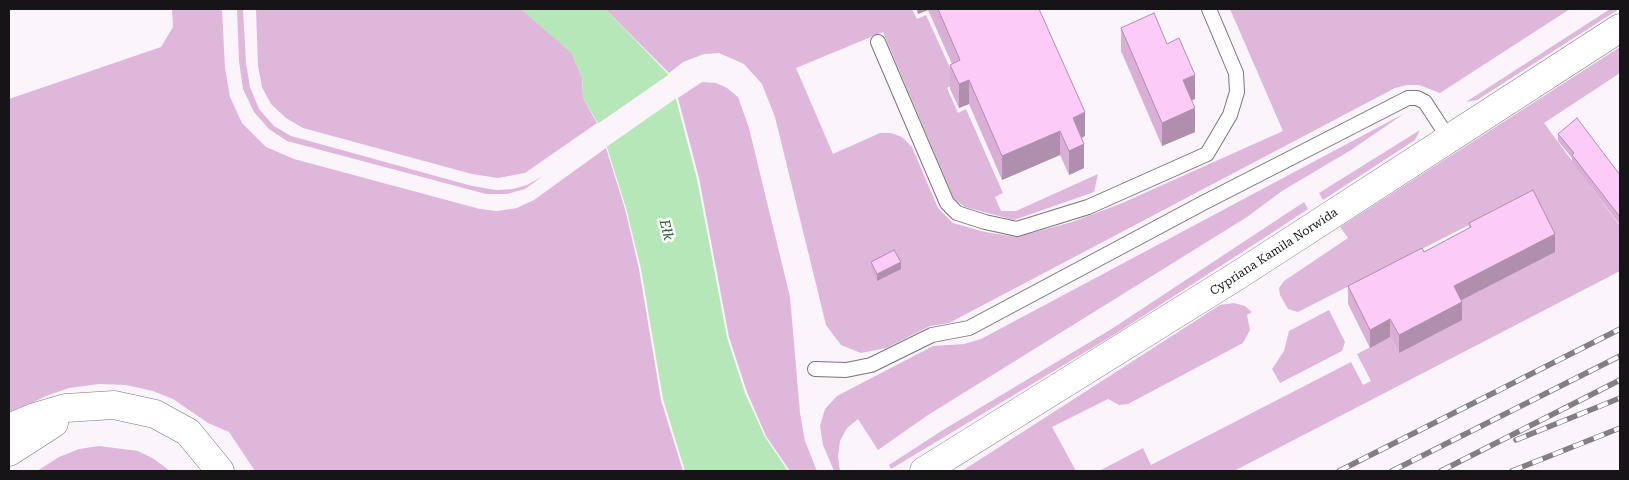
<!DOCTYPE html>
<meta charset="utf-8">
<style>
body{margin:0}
#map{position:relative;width:1629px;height:480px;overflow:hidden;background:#fbf4fb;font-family:"Roboto Serif",serif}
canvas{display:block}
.frame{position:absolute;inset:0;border:10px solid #161416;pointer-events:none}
</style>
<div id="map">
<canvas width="1629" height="480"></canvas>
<div class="frame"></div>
</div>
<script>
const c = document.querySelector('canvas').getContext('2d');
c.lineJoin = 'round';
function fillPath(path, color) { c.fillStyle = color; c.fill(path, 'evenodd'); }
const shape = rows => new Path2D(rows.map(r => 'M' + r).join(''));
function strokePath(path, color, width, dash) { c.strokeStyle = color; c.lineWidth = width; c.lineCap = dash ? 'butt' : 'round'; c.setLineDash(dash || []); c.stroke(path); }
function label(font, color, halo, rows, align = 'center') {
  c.font = font + ' "Roboto Serif",serif'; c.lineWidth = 5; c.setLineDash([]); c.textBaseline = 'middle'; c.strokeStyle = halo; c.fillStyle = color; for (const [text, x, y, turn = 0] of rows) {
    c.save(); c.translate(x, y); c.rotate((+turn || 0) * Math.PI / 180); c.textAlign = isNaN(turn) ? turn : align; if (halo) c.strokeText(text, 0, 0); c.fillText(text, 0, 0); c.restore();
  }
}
fillPath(shape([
 [172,9,222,9,225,68,230,97,242,123,266,147,294,159,480,209,497,211,517,208,534,200,606,148,625,209,639,269,661,400,683,471,255,471,229,432,208,423,173,399,153,391,126,385,99,384,69,388,46,396,9,414,9,99,161,47,173,27],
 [237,9,243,9,246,63,250,87,259,109,274,126,291,136,472,186,496,190,513,189,527,185,543,176,525,189,507,194,486,194,287,141,269,129,254,112,243,89,239,61],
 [256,9,521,9,571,52,582,77,583,98,597,123,525,173,498,178,472,174,303,128,286,118,271,104,262,87,258,66],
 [605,9,912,9,917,19,926,15,957,83,947,88,958,113,966,109,1003,193,995,197,1001,211,1016,211,1098,174,1094,192,1014,220,965,207,954,199,883,32,796,68,833,154,880,133,891,133,902,137,912,147,938,208,953,223,985,232,1017,237,1072,222,1120,204,1283,131,1230,9,1570,9,1440,93,1419,85,1407,85,1395,88,949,323,930,326,886,348,861,353,841,345,826,325,775,117,762,84,744,64,719,53,704,54,683,62,669,73],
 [1610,9,1619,9,1477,100,1466,102],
 [1620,47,1620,73,1544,123,1620,226,1620,271,1234,471,1099,471,1143,448,1151,465,1351,362,1363,385,1371,381,1357,354,1390,337,1399,353,1454,304,1526,196,1298,312,1288,309,1280,295,1279,288,1284,281,1348,238,1340,227],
 [702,82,716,83,727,88,738,97,749,128,790,297,800,413,805,441,817,471,790,471,766,436,747,392,729,337,699,178,678,98],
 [1405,113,1351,150,1282,191,1247,217,928,415,878,450,858,419,847,428,840,441,838,457,840,471,834,471,823,445,820,426,825,409,837,396,933,346,964,344,981,339],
 [1420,130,1415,140,1323,200,1319,193],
 [1304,202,1308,209,1264,238,1112,336,891,469,889,465,943,430,1110,330],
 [1234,303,1245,306,1252,312,1247,315,1250,330,1243,343,1128,404,1119,405,1108,399,1052,427,1076,471,962,471,1220,305],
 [1329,310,1345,342,1342,351,1280,383,1272,369,1284,351,1289,331],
 [99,446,138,451,154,459,170,471,37,471,59,457,79,449]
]), '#deb7db');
fillPath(shape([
 [521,9,605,9,670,76,697,179,727,337,745,393,765,437,788,471,685,471,663,399,641,269,626,208,601,128,583,98,582,77,571,53]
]), '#b5e7b9');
fillPath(shape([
 [671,73,678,97,605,148,596,125]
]), '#fbf4fb');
const lane = shape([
 [878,42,947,203,957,213,985,222,1017,229,1088,207,1207,154,1230,115,1237,92,1236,73,1209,9],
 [815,369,846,370,871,365,932,335,969,328,1203,203,1408,98,1417,98,1425,102,1449,139]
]);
const secondary = shape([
 [9,428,35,417,66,408,114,405,155,414,188,432,220,471],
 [9,452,54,423],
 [924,471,1240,274,1620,28]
]);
strokePath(lane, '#7a7379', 16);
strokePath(secondary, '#7a7379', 29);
strokePath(lane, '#fff', 14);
strokePath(secondary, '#fff', 28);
const rail = shape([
 [1516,440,1620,398],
 [1339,471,1620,329],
 [1392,471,1620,356],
 [1441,471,1620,380],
 [1512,471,1620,428]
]);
strokePath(rail, '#827e82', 5.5);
strokePath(rail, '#fff', 4, [11]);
fillPath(shape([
 [916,9,1039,9,1085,136,1082,138,1084,168,1069,175,1060,155,1002,180,969,104,959,108,950,89,950,65,952,64,928,10,918,14],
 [1121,28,1167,44,1195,99,1191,100,1195,132,1162,146,1121,51],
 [1558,134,1620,175,1620,225,1572,162,1572,158,1558,141],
 [1469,223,1555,252,1461,300,1462,320,1399,353,1390,337,1370,348,1348,304,1348,286,1424,252,1469,228],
 [871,262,901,269,877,281,871,269]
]), '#d9afd5');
fillPath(shape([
 [918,9,928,9,928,10,918,14],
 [1195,75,1195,99,1183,104,1183,80],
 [969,80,969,104,959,108,959,84],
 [1195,108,1195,132,1162,146,1162,123],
 [1085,112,1085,136,1073,141,1073,118],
 [1060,131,1060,155,1002,180,1002,156],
 [1084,144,1084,168,1069,175,1069,151],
 [1555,234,1555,252,1454,304,1454,286],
 [901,262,901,269,877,281,877,274],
 [1462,302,1462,320,1399,353,1399,335],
 [1390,319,1390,337,1370,348,1370,330]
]), '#b08eae');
const building = shape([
 [938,9,1039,9,1085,112,1073,118,1084,144,1069,151,1060,131,1002,156,969,80,959,84,950,65,960,60,938,9],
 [1154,13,1167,44,1179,38,1195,75,1183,80,1195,108,1162,123,1121,28,1154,13],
 [1577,118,1620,175,1620,217,1572,155,1574,153,1558,134,1577,118],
 [1533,190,1555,234,1454,286,1462,302,1399,335,1390,319,1370,330,1348,286,1422,248,1424,252,1471,227,1469,223,1533,190],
 [894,250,901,262,877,274,871,262,894,250]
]);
fillPath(building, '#fccbf8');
strokePath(building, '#b08eae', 1);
label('12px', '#161416', '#fff', [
 ["Cypriana Kamila Norwida",1274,252,-33]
]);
label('italic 14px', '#21662e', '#fff', [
 ["Ełk",666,230,76]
]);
</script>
